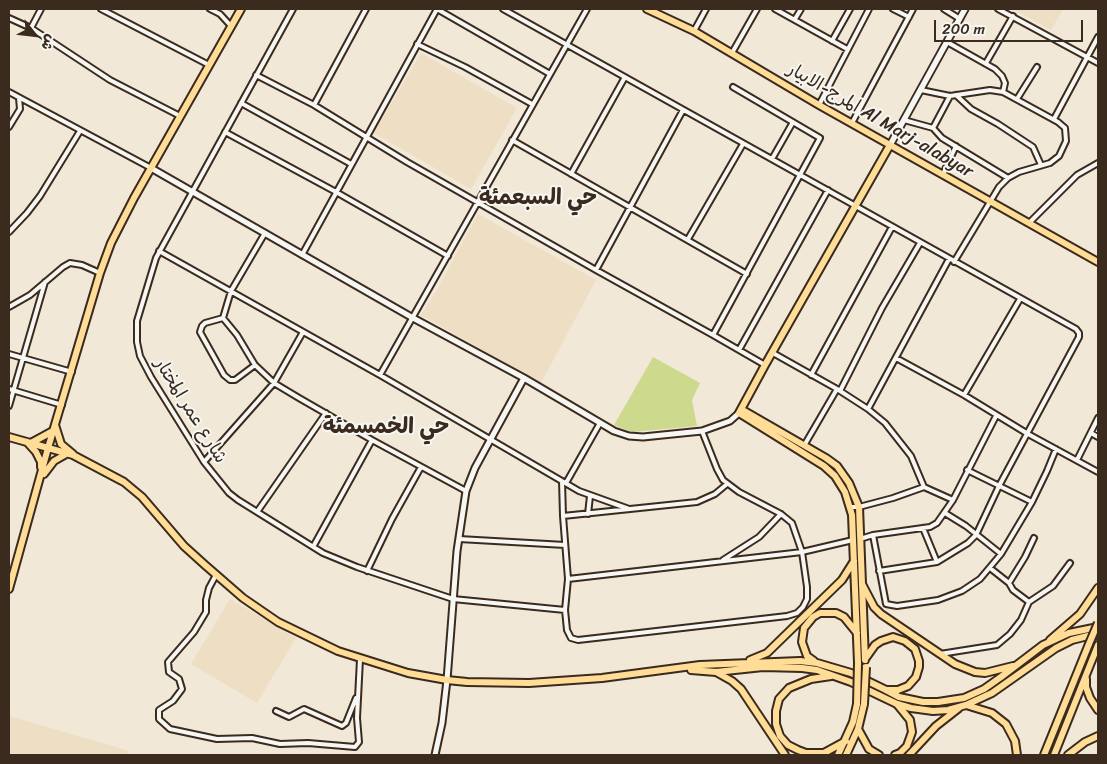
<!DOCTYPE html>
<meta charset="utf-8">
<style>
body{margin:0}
#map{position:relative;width:1107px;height:764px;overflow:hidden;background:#f1e8d7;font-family:Sriracha,"Playpen Sans Arabic",sans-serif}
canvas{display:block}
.frame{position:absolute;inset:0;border:10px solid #3b2a1e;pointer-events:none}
.north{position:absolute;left:10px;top:10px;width:50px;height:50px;-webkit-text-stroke:4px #f6f6f2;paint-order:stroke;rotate:119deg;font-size:14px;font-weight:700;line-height:20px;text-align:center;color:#3b2a1e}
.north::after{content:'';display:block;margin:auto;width:18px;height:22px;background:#3b2a1e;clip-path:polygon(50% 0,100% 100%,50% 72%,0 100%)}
.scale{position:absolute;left:934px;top:20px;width:149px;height:22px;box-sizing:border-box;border:2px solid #3b2a1e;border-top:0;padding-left:6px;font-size:15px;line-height:18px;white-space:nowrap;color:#3b2a1e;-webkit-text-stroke:4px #f6f6f2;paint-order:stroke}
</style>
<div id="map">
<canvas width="1107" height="764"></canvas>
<div class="frame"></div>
<div class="north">ش</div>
<div class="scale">200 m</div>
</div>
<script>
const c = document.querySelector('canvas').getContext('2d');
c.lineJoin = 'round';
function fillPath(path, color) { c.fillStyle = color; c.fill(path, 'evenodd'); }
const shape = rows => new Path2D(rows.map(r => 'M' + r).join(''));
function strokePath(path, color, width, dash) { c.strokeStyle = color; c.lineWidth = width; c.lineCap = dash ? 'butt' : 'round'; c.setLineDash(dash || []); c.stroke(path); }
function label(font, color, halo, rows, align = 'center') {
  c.font = font + ' Sriracha,"Playpen Sans Arabic",sans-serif'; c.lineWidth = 4; c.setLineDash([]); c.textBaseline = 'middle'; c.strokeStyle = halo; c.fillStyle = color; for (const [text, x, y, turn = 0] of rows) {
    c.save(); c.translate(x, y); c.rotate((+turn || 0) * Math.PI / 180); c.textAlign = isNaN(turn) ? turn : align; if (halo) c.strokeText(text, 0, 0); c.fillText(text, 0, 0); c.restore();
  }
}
fillPath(shape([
 [1013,9,1063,9,1051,30],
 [421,53,517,108,471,189,374,133],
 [478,214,596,280,541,383,421,315,434,295],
 [230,599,296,638,257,703,191,664],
 [9,716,23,720,129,751,127,755,9,755]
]), '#eddec4');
fillPath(shape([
 [653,357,700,383,692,400,697,426,632,432,614,425]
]), '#cdd98c');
const minor = shape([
 [101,9,209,65],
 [210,9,220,14,231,26],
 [293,9,156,258,137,321,137,342,140,356,151,377,204,462,229,493,238,500,323,553,357,567,453,599,565,610],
 [437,9,550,74],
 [503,9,1076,329,1079,333,1079,337,999,486,976,535,968,543,937,562,879,571],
 [775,9,847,49],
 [893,9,909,17],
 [944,9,960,19],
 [998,9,1098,63],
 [9,18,31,28,110,80,180,116],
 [795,19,801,9],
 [31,28,41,9],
 [694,31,706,9],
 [832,41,850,9],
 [947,42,995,69,1002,76,1005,83,1003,92],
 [417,44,465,67,532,104],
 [732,53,757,9],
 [986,63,1013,16],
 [256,75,314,105,407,162,596,270,713,335,820,138,733,87],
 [921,90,950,96,990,90,1003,92,1058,122,1065,128,1066,141,1059,156,1050,163,1019,172,1008,178,999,187,954,262],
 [9,92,151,168],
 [956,95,971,109,998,124,1033,147,1041,165],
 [950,96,933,128,942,138,1008,178],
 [1017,99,1037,67],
 [241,103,351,164],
 [314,105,366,9],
 [819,105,869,9],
 [1054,119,1098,37],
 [904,120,933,128],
 [852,123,913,9],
 [9,127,20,109,19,98],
 [225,132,336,192,448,256],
 [512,140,747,274],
 [772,159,793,122],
 [571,174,625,77],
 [943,174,956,146],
 [1030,222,1077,175,1098,163],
 [9,232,27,213,40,196,80,131],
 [265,233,231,291,223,318,237,335,255,365,274,383,299,398,372,440,466,491],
 [688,239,743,144],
 [159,251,380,375,579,491,629,509],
 [302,255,437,9],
 [596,270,683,110],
 [9,307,30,295,63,267,70,263,82,265,100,273],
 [223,318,205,323,202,326,200,332,224,375,230,380,235,380,255,365],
 [713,335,765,365],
 [739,350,828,190],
 [773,353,837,389,868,409,885,423,911,456,924,487],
 [9,354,72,372],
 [896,358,964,395,1028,434,1098,472],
 [380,375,587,9],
 [811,375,892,227],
 [9,389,62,405],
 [840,391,882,308,920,243],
 [964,395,1020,299],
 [9,406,45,282],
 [868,409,949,259],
 [1091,433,1098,437],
 [805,444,837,389],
 [1077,460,1098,418],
 [204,462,274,383,303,332],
 [967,470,1032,502],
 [562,481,563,516,568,579,565,610,567,630,571,638,578,640,787,616,797,613,803,607,807,599,807,587,802,552,792,523,781,514,739,492,723,480,717,469,702,431],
 [566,483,600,423],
 [851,507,859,507,893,498,924,487,953,500],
 [257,512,326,413],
 [945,513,966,526,1001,554],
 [588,514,590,496],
 [563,516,697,502,715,494,727,484],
 [923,528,937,562],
 [873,535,886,604,897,606,938,600,962,591,980,579,1001,554,1032,502,1047,471,1056,449],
 [459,539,565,545],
 [860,539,873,535,930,527,937,523,953,500,996,416],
 [313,547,372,440],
 [723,560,759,537,781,514],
 [990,568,1009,583,1013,590,1029,602],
 [367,571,392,519,421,467],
 [216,575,209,588,206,600,206,612,194,632,168,662,169,672,179,679,182,689,173,701,159,710,159,719,170,729,217,739,252,738,280,744,308,743,355,747,359,742,357,718,360,659],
 [568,579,802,552,853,540],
 [1009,583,1025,557,1034,538],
 [940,654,997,645,1010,634,1021,620,1029,602,1053,586,1070,563],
 [276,711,289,717,304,709,342,726,346,723,356,698]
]);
const tertiary = shape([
 [151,168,413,318,524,378,614,431,629,436,643,437,702,431,730,421,739,413],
 [435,755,442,723,447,680,457,551,466,491,475,468,524,378]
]);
const secondary = shape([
 [890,145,965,9]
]);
const primary = shape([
 [647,9,694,31,819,105,1098,262],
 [741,409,826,458,837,466,849,483,859,507,865,660],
 [55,425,61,444,73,454],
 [9,437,73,455,124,482,142,497,184,546,205,565,243,598,278,622,338,651,408,673,447,680,467,682,529,683,602,678,700,665,800,661,817,663,851,673,886,690,898,690,908,686,916,677,919,667,919,661,915,649,905,641,893,637,881,641,875,645,865,659],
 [27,442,36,452,41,462,41,467],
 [31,443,53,431],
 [44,474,54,461,68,453],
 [9,589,48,448,100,273,111,243,134,198,241,9],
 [750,660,767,653,842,580,854,561],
 [814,661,807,656,802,642,804,628,813,617,820,613,836,613,844,617,857,633],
 [858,663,852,515,845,492,835,476,824,466,739,413,765,365,890,145],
 [691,670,716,672,763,667,802,668,817,670,851,682,897,704,910,720,912,732,907,746,900,753,895,755],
 [716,672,732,681,741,689,785,755],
 [831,676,811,679,789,688,779,699,776,711,776,724,780,736,788,745,798,750,806,753,824,753,846,741],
 [858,729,869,749,879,755],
 [838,755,853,722,857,704],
 [846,755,858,729,864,704]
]);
const trunk = shape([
 [862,584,874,607,881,614,955,664,975,672,985,673,1013,666],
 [1050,640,1080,614,1098,588],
 [1086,679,1086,687,1090,698,1098,710],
 [886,690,899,697,923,702,938,702,964,698,984,689,1001,677,1043,645,1069,633,1098,627],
 [897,704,911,708,933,711,948,710,966,705,992,693,1056,648,1072,640,1088,636,1098,635],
 [966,705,992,713,1006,724,1015,741,1017,755],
 [909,755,936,726,959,708],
 [1044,755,1089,644],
 [1054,755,1098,645],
 [1068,755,1085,742,1098,736]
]);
strokePath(minor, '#3b2a1e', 8);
strokePath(tertiary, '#3b2a1e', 9);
strokePath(secondary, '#3b2a1e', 9);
strokePath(primary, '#3b2a1e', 10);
strokePath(trunk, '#3b2a1e', 10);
strokePath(minor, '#f6f6f2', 4);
strokePath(tertiary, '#f6f6f2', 5);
strokePath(secondary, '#f6f6f2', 5.5);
strokePath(primary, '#ffdd96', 6);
strokePath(trunk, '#ffdd96', 6);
const primaryBridge = shape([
 [857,704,858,663],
 [864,704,866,667]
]);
const trunkBridge = shape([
 [1089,644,1098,623]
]);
strokePath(primaryBridge, '#3b2a1e', 10, []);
strokePath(trunkBridge, '#3b2a1e', 10, []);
strokePath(primaryBridge, '#ffdd96', 6);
strokePath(trunkBridge, '#ffdd96', 6);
label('18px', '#3b2a1e', '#f6f6f2', [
 ["المرج-الابيار Al Marj-alabyar",880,121,30],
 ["شارع عمر المختار",190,411,58]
]);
label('bold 22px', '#3b2a1e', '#f6f6f2', [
 ["حي السبعمئة",538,198],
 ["حي الخمسمئة",386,427]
]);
</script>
